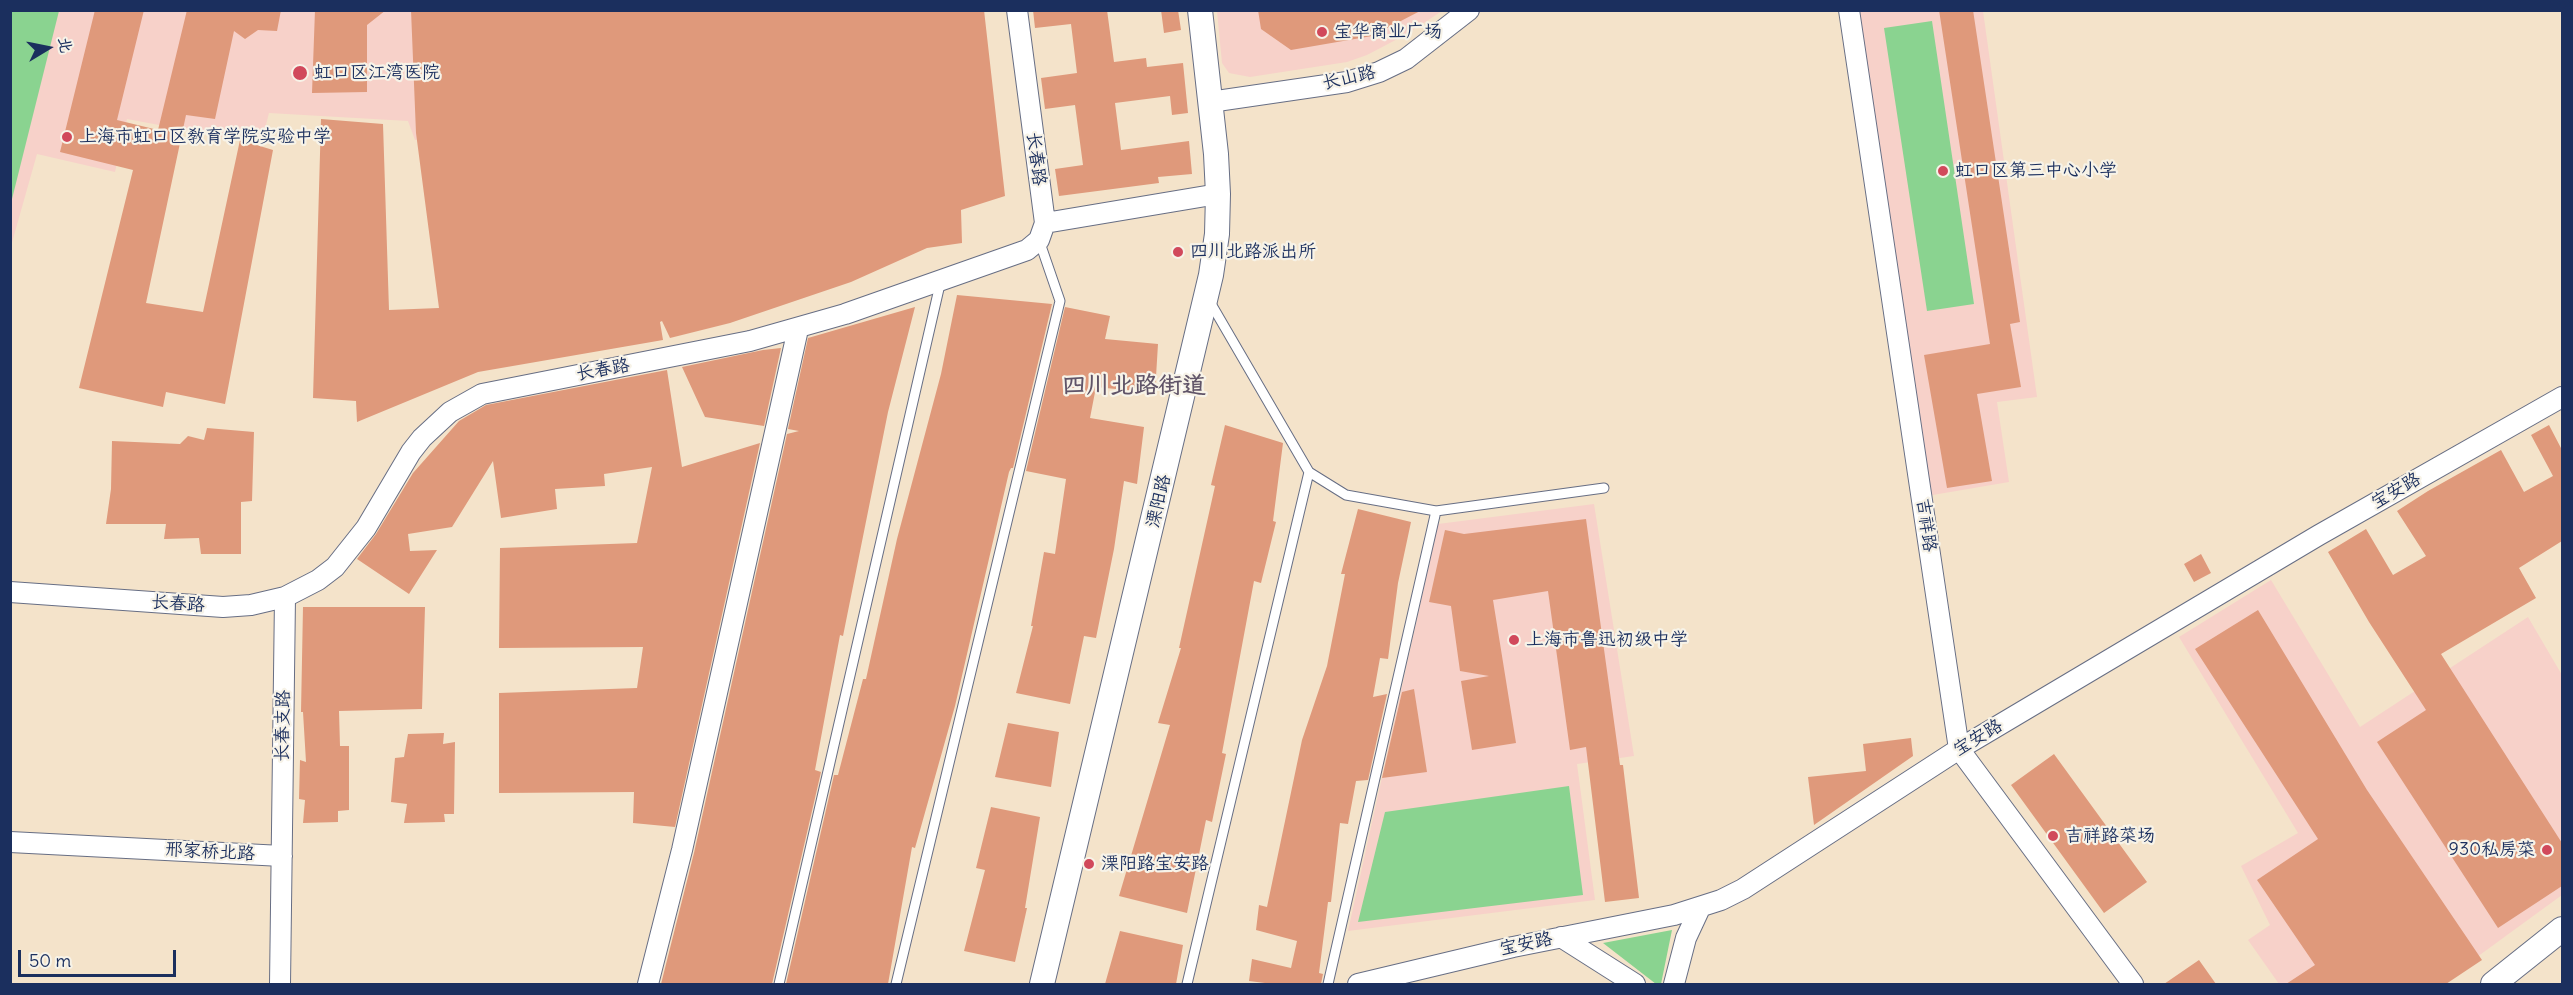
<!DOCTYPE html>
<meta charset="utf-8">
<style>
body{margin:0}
#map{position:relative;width:2573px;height:995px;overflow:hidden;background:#f4e3ca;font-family:Delius,"LXGW WenKai TC",sans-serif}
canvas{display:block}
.frame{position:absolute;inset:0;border:12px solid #1b2f5e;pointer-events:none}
.north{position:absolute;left:18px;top:18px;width:60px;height:60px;-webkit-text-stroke:4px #f7f3e8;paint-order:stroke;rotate:80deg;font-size:16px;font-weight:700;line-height:24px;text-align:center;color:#1b2f5e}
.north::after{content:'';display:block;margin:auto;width:21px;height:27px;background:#1b2f5e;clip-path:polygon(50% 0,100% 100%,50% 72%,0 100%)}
.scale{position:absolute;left:18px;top:950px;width:158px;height:27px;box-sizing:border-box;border:3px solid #1b2f5e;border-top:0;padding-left:8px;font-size:18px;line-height:21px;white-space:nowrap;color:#1b2f5e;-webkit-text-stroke:4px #f7f3e8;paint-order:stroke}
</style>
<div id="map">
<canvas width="2573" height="995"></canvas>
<div class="frame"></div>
<div class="north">北</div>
<div class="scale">50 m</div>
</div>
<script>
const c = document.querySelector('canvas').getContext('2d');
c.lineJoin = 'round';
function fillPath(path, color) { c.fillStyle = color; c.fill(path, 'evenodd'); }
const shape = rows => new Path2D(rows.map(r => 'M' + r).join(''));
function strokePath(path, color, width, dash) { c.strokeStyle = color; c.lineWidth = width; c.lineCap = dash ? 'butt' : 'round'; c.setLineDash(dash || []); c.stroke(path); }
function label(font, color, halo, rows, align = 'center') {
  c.font = font + ' Delius,"LXGW WenKai TC",sans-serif'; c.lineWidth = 4.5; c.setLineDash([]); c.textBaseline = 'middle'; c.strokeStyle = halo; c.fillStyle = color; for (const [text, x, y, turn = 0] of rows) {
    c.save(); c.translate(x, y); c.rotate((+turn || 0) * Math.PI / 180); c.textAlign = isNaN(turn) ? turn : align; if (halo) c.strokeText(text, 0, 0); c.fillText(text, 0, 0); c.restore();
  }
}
fillPath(shape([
 [11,11,464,11,463,133,415,140,408,121,269,113,261,144,127,119,115,172,37,154,11,246],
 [1217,11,1442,11,1407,34,1367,55,1347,62,1250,77,1229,73,1222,63],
 [1859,11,1983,11,2037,397,1997,402,2009,482,1927,496],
 [1594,504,1634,756,1577,764,1595,900,1348,931,1438,524],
 [2271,580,2360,727,2528,617,2562,675,2562,895,2440,984,2279,984,2248,940,2270,925,2241,866,2298,833,2179,637]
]), '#f7d1c9');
fillPath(shape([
 [11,10,59,11,11,203,10,11],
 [1932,21,1974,304,1927,311,1884,28],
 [1569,786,1583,895,1358,922,1385,812],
 [1672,930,1661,984,1656,984,1603,943]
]), '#8ad390');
fillPath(shape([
 [95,10,144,10,117,120,158,130,187,10,281,10,277,31,258,30,245,39,234,31,215,119,186,115,146,303,203,312,240,140,273,150,225,404,166,392,163,407,79,388,133,170,60,152],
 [315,10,386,10,367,25,367,92,312,93],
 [411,10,984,10,1005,196,961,210,962,243,927,248,851,282,730,323,670,338,662,321,660,322,663,340,478,372,357,422,356,401,313,398,321,119,383,124,389,310,439,308,416,133],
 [1033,10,1107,10,1114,62,1146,58,1147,67,1183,63,1188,113,1172,115,1170,96,1115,103,1121,150,1189,141,1192,174,1158,177,1159,183,1059,196,1055,169,1083,165,1075,105,1045,109,1041,78,1077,73,1071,24,1035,28],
 [1161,10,1178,10,1181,30,1164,33],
 [1258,10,1422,10,1372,36,1291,50,1261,29],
 [1939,10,1973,10,2020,322,2010,324,2021,387,1977,394,1992,481,1947,488,1924,355,1990,344],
 [957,295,1052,304,1013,468,1011,468,1009,472,955,706,915,848,912,847,888,984,786,984,834,775,838,775,863,679,866,679,897,539,941,374],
 [915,307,888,412,843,636,840,635,815,770,821,772,772,984,661,984,694,853,787,434,799,431,788,429,808,338],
 [1065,307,1110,316,1105,339,1158,344,1155,393,1096,387,1090,418,1144,427,1137,484,1124,481,1114,549,1096,638,1084,636,1070,704,1016,693,1033,626,1031,626,1044,552,1055,554,1066,479,1026,471],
 [781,348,764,426,705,417,682,367,763,350],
 [667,370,682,467,760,443,675,827,633,823,634,792,499,793,499,693,637,688,643,647,499,648,500,548,637,543,652,467,604,474,605,486,555,489,557,509,501,518,493,461,452,527,408,534,410,551,437,550,409,594,357,559,376,534,413,473,459,421,486,405],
 [1225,425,1283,443,1273,521,1276,522,1261,583,1254,581,1222,753,1226,754,1212,822,1206,820,1187,913,1119,896,1170,725,1158,723,1181,648,1179,648,1215,486,1211,485],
 [2549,425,2562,450,2562,541,2519,568,2536,598,2441,654,2562,843,2562,886,2498,928,2377,742,2426,710,2369,622,2328,552,2366,529,2393,575,2426,556,2397,511,2428,491,2501,450,2524,492,2553,476,2531,435],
 [207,428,254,432,252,501,241,502,241,554,201,554,199,538,164,539,166,524,106,524,111,489,112,441,180,444,188,436,204,440],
 [1358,509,1411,522,1398,583,1388,659,1380,658,1373,697,1387,694,1368,780,1356,781,1348,824,1340,823,1331,902,1328,902,1319,973,1323,974,1321,984,1273,984,1249,981,1252,959,1291,968,1297,941,1256,930,1259,905,1267,907,1302,740,1327,666,1345,574,1341,574],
 [1586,519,1620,765,1623,765,1639,898,1605,902,1586,747,1570,750,1548,591,1493,600,1516,743,1472,750,1461,681,1489,676,1460,671,1451,606,1429,602,1445,530,1464,534],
 [2201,554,2211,573,2194,582,2184,564],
 [303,607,425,607,422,709,339,711,340,746,349,746,349,810,338,811,338,822,303,823,305,800,299,799,300,760,306,762,303,712,301,712],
 [2258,610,2367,790,2482,960,2446,984,2286,984,2315,965,2257,880,2318,839,2195,649],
 [1414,689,1427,772,1382,778,1402,692],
 [1008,723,1059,732,1051,787,995,777],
 [444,733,443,744,455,742,454,814,444,814,445,822,404,823,407,804,391,802,395,758,404,757,408,734],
 [1911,738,1913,756,1814,825,1808,777,1866,771,1863,744],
 [2054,754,2147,882,2104,913,2011,785],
 [991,807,1040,817,1025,908,1027,908,1015,962,964,951,985,870,976,868],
 [1120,931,1183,945,1176,984,1105,984],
 [2199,960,2216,984,2164,984]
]), '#df997b');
const service = shape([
 [1309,472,1346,495,1436,511,1328,984],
 [1436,511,1604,488],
 [779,984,941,280],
 [896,984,1060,301,1039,240],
 [1187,984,1309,472,1210,302]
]);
const minor = shape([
 [1849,10,1959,749,2133,984],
 [1210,102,1347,82,1379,72,1406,59,1469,10],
 [1045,223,1218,194],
 [10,592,223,607,251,605,285,597,318,580,335,567,366,528,411,452,422,438,450,412,482,394,750,341,845,314,1027,250,1039,240,1045,223,1017,10],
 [10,842,282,856],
 [1561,937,1635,984],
 [280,984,285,597],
 [648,984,682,850,798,329],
 [1358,984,1513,947,1674,915,1721,900,1743,889,1959,749,2319,535,2562,397],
 [1674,984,1686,938,1700,908]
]);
const tertiary = shape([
 [1042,984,1211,275,1217,234,1218,194,1216,154,1200,10],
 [2493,984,2562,929]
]);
strokePath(service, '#676e84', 11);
strokePath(minor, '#676e84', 22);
strokePath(tertiary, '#676e84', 26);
strokePath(service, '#fff', 9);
strokePath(minor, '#fff', 20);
strokePath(tertiary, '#fff', 24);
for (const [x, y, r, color] of [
 [1322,32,6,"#d1495b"],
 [300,73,8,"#d1495b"],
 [67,137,6,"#d1495b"],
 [1943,171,6,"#d1495b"],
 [1178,252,6,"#d1495b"],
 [1514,640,6,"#d1495b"],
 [2053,836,6,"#d1495b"],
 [2547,850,6,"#d1495b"],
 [1089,864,6,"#d1495b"]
]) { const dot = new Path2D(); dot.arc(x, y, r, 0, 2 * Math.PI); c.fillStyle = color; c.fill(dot); strokePath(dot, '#f7f3e8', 2); }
label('18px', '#1b2f5e', '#f7f3e8', [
 ["宝华商业广场",1334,32],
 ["虹口区江湾医院",314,73],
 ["上海市虹口区教育学院实验中学",79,137],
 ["虹口区第三中心小学",1955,171],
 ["四川北路派出所",1190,252],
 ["上海市鲁迅初级中学",1526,640],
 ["吉祥路菜场",2065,836],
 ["930私房菜",2535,850,"right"],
 ["溧阳路宝安路",1101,864]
], 'left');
label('18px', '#1b2f5e', '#f7f3e8', [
 ["长山路",1349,78,-13],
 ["长春路",1036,159,83],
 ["长春路",603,370,-10],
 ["宝安路",2396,491,-30],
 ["溧阳路",1159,501,-77],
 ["吉祥路",1926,525,82],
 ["长春路",178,604,4],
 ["长春支路",283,726,-89],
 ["宝安路",1978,738,-31],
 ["邢家桥北路",210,852,3],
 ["宝安路",1526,944,-12]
]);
label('bold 24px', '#605468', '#f7f3e8', [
 ["四川北路街道",1134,386]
]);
</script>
